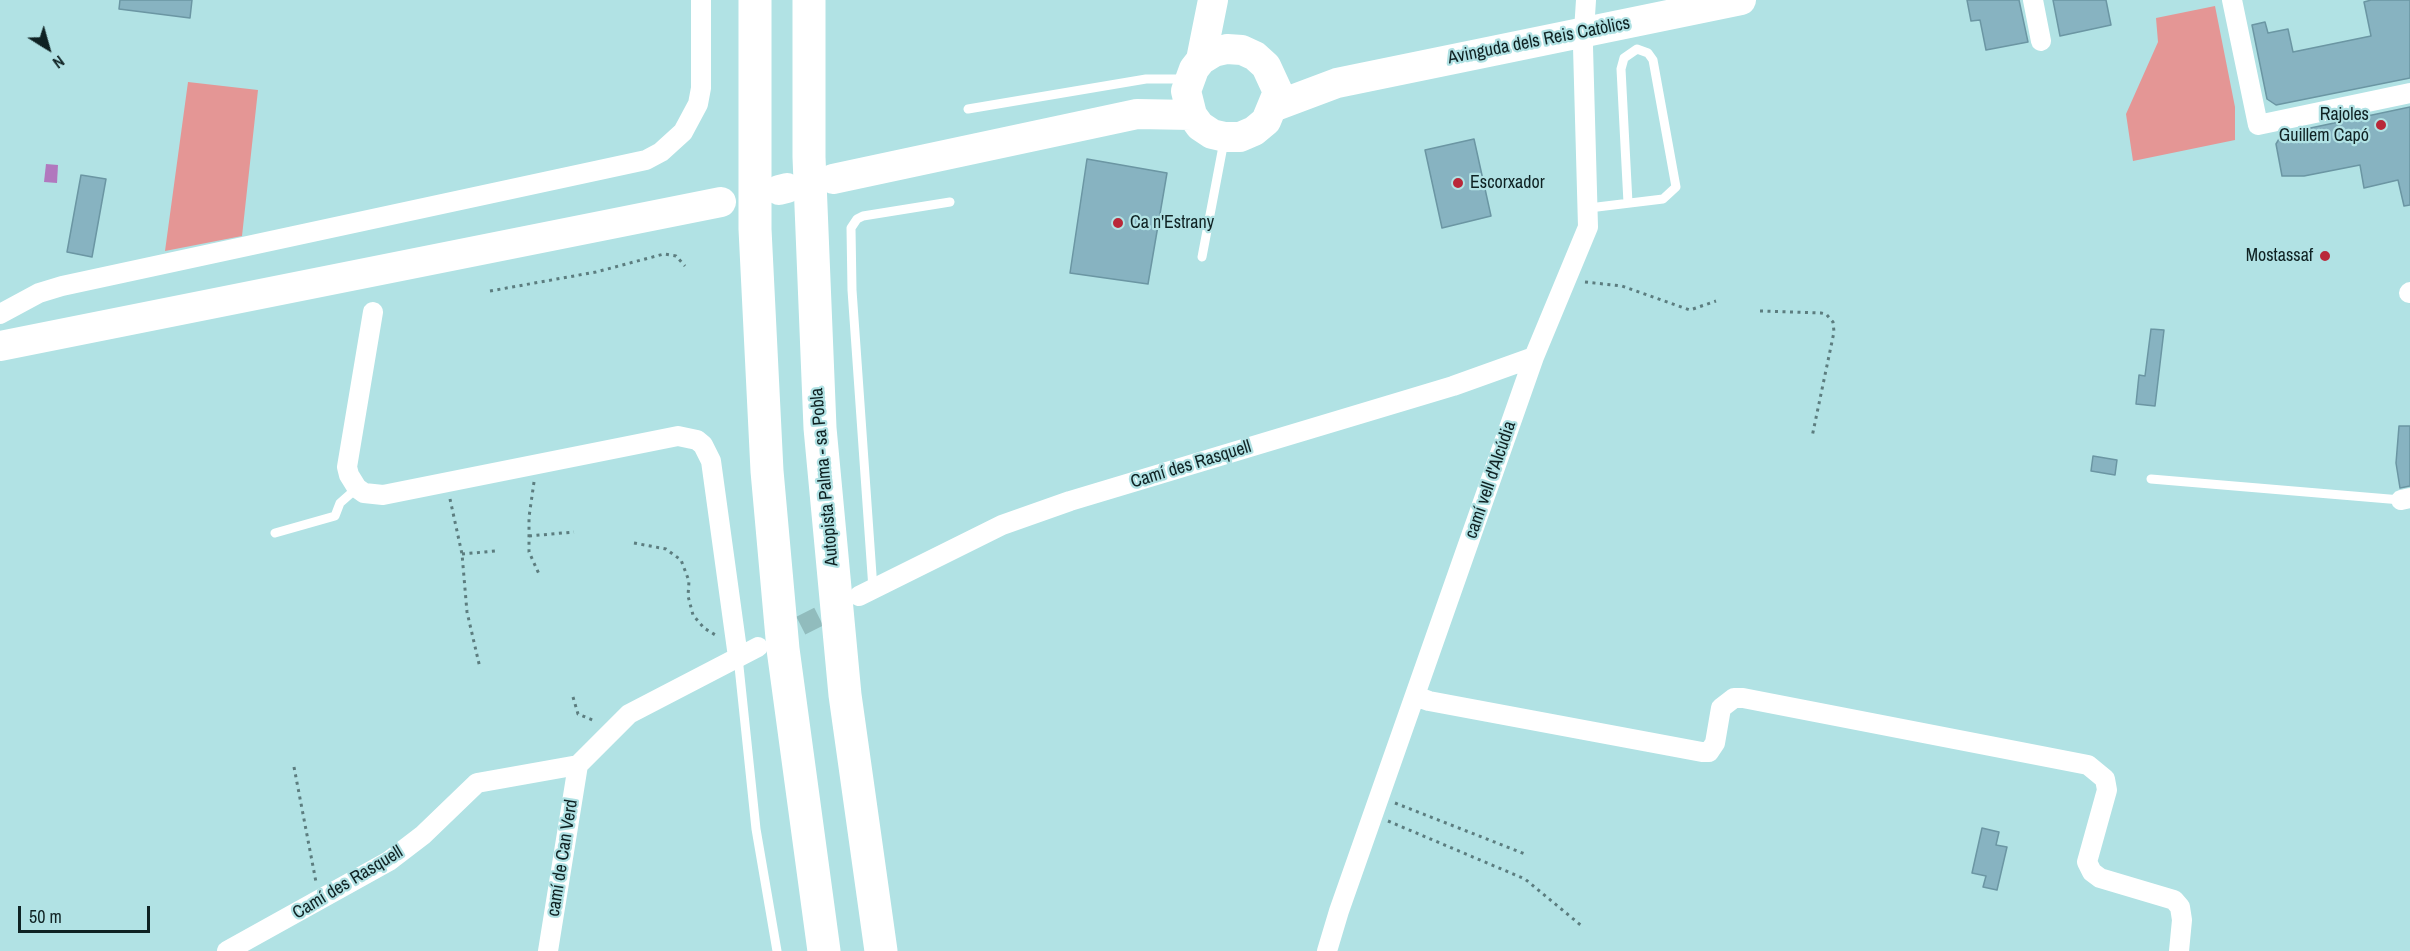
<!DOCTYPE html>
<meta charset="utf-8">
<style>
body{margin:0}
#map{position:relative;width:2410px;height:951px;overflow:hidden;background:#b1e2e4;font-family:"Archivo Narrow",sans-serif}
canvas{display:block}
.north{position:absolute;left:18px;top:18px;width:60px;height:60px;-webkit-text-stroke:4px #b1e2e4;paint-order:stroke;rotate:143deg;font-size:16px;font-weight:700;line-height:24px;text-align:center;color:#0f2223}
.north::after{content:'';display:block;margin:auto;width:21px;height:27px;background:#0f2223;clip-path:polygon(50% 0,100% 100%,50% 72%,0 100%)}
.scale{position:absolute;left:18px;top:906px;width:132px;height:27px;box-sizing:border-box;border:3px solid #0f2223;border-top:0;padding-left:8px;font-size:18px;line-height:21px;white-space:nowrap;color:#0f2223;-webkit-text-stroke:4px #b1e2e4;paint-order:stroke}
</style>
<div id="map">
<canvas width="2410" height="951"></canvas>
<div class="north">N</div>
<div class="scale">50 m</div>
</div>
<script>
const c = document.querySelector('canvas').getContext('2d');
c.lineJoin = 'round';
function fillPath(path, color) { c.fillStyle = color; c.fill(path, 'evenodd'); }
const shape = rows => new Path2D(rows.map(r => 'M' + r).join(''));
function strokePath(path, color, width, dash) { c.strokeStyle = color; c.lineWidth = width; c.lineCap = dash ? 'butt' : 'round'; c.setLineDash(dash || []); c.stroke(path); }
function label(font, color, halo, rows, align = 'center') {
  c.font = font + ' "Archivo Narrow",sans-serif'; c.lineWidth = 4.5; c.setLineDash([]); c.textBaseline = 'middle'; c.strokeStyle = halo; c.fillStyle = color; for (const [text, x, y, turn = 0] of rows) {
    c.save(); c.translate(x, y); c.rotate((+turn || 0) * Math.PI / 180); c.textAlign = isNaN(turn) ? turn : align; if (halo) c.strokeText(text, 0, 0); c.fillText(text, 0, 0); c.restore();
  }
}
fillPath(shape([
 [2215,6,2235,107,2235,140,2133,161,2126,114,2158,42,2156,18],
 [188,82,258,90,242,236,165,251]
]), '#e49695');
fillPath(shape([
 [46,164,58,165,57,183,44,182]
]), '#b178be');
const building = shape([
 [120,0,192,0,190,18,119,9,120,0],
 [1967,0,2019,0,2028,42,1986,50,1980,20,1971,21,1967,0],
 [2053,0,2106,0,2111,25,2060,36,2053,0],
 [2371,0,2410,0,2410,78,2276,105,2267,99,2252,25,2265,22,2268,33,2288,29,2293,52,2371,36,2364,2,2371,0],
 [2410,107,2410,205,2404,206,2398,180,2364,188,2360,165,2304,176,2282,176,2276,144,2282,134,2410,107],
 [1474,139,1491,216,1442,228,1425,150,1474,139],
 [1087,159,1167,173,1148,284,1070,273,1087,159],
 [81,175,106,179,92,257,67,252,81,175],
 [2151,329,2164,330,2155,406,2136,404,2139,375,2145,376,2151,329],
 [2399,426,2410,426,2410,486,2400,488,2396,463,2399,426],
 [2093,456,2117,460,2115,475,2091,471,2093,456],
 [1982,828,1999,832,1996,845,2007,847,1997,890,1983,887,1986,876,1972,873,1982,828]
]);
fillPath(building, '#87b3c1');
strokePath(building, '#6b96a3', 1.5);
strokePath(shape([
 [774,639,844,604]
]), '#91bcbd', 20, [20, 10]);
strokePath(shape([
 [1585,282,1622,286,1690,310,1716,301],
 [490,291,596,272,664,254,676,256,685,266],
 [1760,311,1821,313,1826,314,1833,322,1834,332,1812,437],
 [534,482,529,517,529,552,539,574],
 [450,499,462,554,467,612,480,668],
 [529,536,574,532],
 [634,543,666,549,681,560,689,581,688,596,693,615,704,628,717,636],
 [462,554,495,551],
 [573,697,578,714,595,721],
 [294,767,316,882],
 [1395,803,1525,854],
 [1388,821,1525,879,1583,927]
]), '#5c7d7f', 3, [3, 4.5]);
strokePath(shape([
 [968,109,1146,79,1185,79],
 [1589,208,1663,199,1676,187,1653,60,1648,53,1637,49,1624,58,1621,69,1628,203],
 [1202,257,1224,141],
 [2151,479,2401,500],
 [275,533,335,516,340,503,357,488],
 [873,589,852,290,851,228,857,219,863,216,950,202],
 [738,657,756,829,777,951]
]), '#fff', 9);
strokePath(shape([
 [2033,0,2041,41],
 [2232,0,2258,125,2410,93],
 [2409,293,2410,292],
 [373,312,347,467,349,475,357,488,364,493,383,495,678,436,697,440,703,445,711,461,738,657],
 [0,314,39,293,62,286,646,160,661,152,683,132,698,104,701,88,701,0],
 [2401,500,2410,498],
 [859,596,1002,525,1070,501,1453,386,1534,357],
 [1415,696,1429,701,1702,752,1709,752,1715,743,1721,708,1734,698,1743,698,2088,765,2105,779,2107,790,2087,862,2092,872,2100,878,2174,900,2180,907,2182,920,2179,951],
 [227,951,389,861,423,835,477,783,578,765,629,714,758,647],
 [548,951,578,765],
 [1327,951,1339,911,1534,357,1588,227,1583,47,1586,0]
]), '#fff', 20);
strokePath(shape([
 [1227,49,1242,50,1255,56,1266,66,1278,92,1266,121,1254,131,1240,137,1225,137,1212,134,1200,126,1192,115,1186,91,1194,69,1201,60,1214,52,1227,49],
 [1201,60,1213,0],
 [1273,107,1337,83,1741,0],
 [833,179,1137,114,1192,115],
 [779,190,787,188],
 [0,346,721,202]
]), '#fff', 30);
strokePath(shape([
 [755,0,755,229,767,471,783,649,824,951],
 [809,0,809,157,820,428,845,695,881,951]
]), '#fff', 33);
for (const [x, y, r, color] of [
 [2381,125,6,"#b92839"],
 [1458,183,6,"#b92839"],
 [1118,223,6,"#b92839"],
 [2325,256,6,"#b92839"]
]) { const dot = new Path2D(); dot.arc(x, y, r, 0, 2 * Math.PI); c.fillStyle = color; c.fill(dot); strokePath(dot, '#b1e2e4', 2); }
label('18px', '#0f2223', '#b1e2e4', [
 ["Avinguda dels Reis Catòlics",1539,41,-11],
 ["Camí des Rasquell",1191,465,-17],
 ["Autopista Palma - sa Pobla",825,477,-95],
 ["camí vell d'Alcúdia",1491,480,-71],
 ["camí de Can Verd",563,858,-81],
 ["Camí des Rasquell",348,883,-31]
]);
label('18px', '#0f2223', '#b1e2e4', [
 ["Rajoles",2369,115],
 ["Guillem Capó",2369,136],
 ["Escorxador",1470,183,"left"],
 ["Ca n'Estrany",1130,223,"left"],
 ["Mostassaf",2313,256]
], 'right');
</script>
